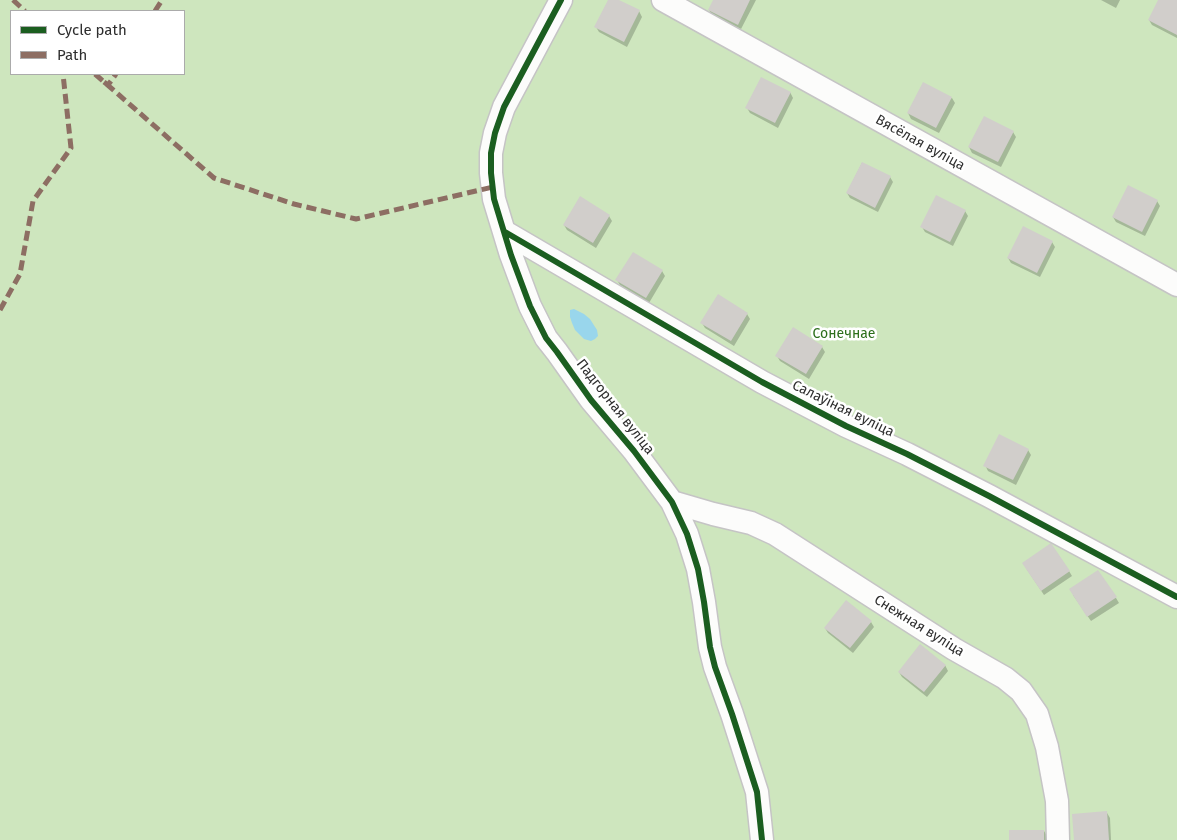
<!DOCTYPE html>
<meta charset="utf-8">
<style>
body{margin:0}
#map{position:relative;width:1177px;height:840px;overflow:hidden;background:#ece8e4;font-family:"Fira Sans",sans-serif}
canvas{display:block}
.legend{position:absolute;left:10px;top:10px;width:175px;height:65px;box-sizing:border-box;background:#fff;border:1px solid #ababab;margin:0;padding:6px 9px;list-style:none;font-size:15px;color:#2e2e2e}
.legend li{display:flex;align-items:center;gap:10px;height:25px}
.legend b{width:25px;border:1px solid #ababab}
</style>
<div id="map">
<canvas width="1177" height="840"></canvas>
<ul class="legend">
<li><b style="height:6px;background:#1b5e20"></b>Cycle path</li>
<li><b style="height:6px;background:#8d6e63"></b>Path</li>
</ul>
</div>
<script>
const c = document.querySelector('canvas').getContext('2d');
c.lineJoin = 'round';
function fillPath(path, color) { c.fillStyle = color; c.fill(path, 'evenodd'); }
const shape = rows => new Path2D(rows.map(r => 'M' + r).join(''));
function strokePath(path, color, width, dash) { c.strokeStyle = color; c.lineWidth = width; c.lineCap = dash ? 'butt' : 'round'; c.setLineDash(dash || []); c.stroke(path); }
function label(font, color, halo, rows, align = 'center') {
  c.font = font + ' "Fira Sans",sans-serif'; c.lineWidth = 5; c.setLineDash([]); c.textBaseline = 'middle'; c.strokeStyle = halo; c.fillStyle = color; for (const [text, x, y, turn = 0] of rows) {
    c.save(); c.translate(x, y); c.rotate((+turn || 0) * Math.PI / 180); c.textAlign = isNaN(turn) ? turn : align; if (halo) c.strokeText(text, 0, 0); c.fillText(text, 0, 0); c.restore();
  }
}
fillPath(shape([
 [0,0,1177,0,1177,840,0,840],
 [11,11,184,11,184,74,11,74]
]), '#cee6be');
fillPath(shape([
 [574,309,584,314,590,319,597,330,598,336,595,339,591,341,584,339,575,330,572,323,570,317,570,310]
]), '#99d6ec');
fillPath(shape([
 [609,0,616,0,639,11,642,17,627,47,599,32,596,27],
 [714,0,756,0,741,29,712,15,709,10],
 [1101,0,1120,0,1116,8],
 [1160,0,1177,0,1177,38,1152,25,1149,20],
 [790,92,793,98,778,128,750,113,747,108],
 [952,98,955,103,939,133,911,119,908,113],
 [1013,132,1016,137,1001,167,972,153,969,147],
 [862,163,890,177,893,182,878,212,850,198,847,193],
 [580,198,609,216,612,221,596,248,567,230,564,225],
 [1157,201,1160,206,1145,236,1116,222,1113,217],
 [965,211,968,216,953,246,925,232,922,227],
 [1052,242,1055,247,1040,277,1011,263,1008,258],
 [662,271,665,276,649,303,620,285,617,280],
 [747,314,750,319,734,346,705,328,702,323],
 [822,347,825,352,809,379,780,361,777,356],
 [1028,450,1031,455,1016,485,988,471,985,465],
 [1026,568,1069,571,1072,576,1044,595],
 [1073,595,1116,598,1119,603,1091,621],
 [871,622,874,627,853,653,828,633,825,628],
 [945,665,948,671,927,697,902,677,899,672],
 [1107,813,1110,818,1111,840,1075,840],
 [1044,831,1047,836,1047,840,1010,840]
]), '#0003');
fillPath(shape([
 [608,0,619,0,640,10,624,42,594,27],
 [713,0,750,0,738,25,708,10],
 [1158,0,1177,0,1177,35,1148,20],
 [761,77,791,92,775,123,745,108],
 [923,82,952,97,936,128,907,113],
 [984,116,1014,131,998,162,968,147],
 [862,162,891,176,875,208,846,193],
 [1128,185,1158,200,1142,232,1112,217],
 [936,195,966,210,950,242,920,227],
 [580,196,610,215,593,243,563,225],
 [1023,226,1053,241,1037,273,1007,258],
 [633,252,663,270,646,298,615,280],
 [718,294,748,313,731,341,700,323],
 [793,327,823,346,806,374,775,356],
 [999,434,1029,449,1013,480,983,466],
 [1051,543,1070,571,1041,591,1022,563],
 [1098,570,1117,597,1087,617,1069,589],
 [846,600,872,621,850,648,824,628],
 [920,644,946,665,924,692,898,672],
 [1107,811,1109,840,1074,840,1072,814],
 [1009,830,1044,830,1044,840,1009,840]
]), '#d1cecb');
const minor = shape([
 [561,0,504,107,495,133,491,153,491,173,494,199,511,255,530,306,546,338,557,352,591,400,634,451,672,502,687,534,698,569,704,602,710,647,715,667,732,714,757,792,762,840],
 [663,0,1177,285],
 [505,232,762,382,846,426,907,454,989,496,1177,597],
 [672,502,713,514,751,523,775,534,954,649,1005,678,1021,691,1037,714,1047,747,1057,801,1058,840]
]);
strokePath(minor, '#c5c4c5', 25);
strokePath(minor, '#fcfcfb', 22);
strokePath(shape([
 [13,0,25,11],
 [155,11,162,0],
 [95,74,214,178,294,204,356,219,493,187],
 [104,82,108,85,116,74],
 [0,310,20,274,33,201,71,148,63,74]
]), '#8d6e63', 5, [10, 5]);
strokePath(shape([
 [561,0,504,107,495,133,491,153,491,173,494,199,511,255,530,306,546,338,557,352,591,400,634,451,672,502,687,534,698,569,704,602,710,647,715,667,732,714,757,792,762,840],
 [505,232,762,382,846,426,907,454,989,496,1177,597]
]), '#1b5e20', 6);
label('14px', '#2e2e2e', '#fff', [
 ["Вясёлая вуліца",920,143,29],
 ["Падгорная вуліца",615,407,52],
 ["Салаўіная вуліца",843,409,26],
 ["Снежная вуліца",919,626,32]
]);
label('14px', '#2c6e1b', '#fff', [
 ["Сонечнае",844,334]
]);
</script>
